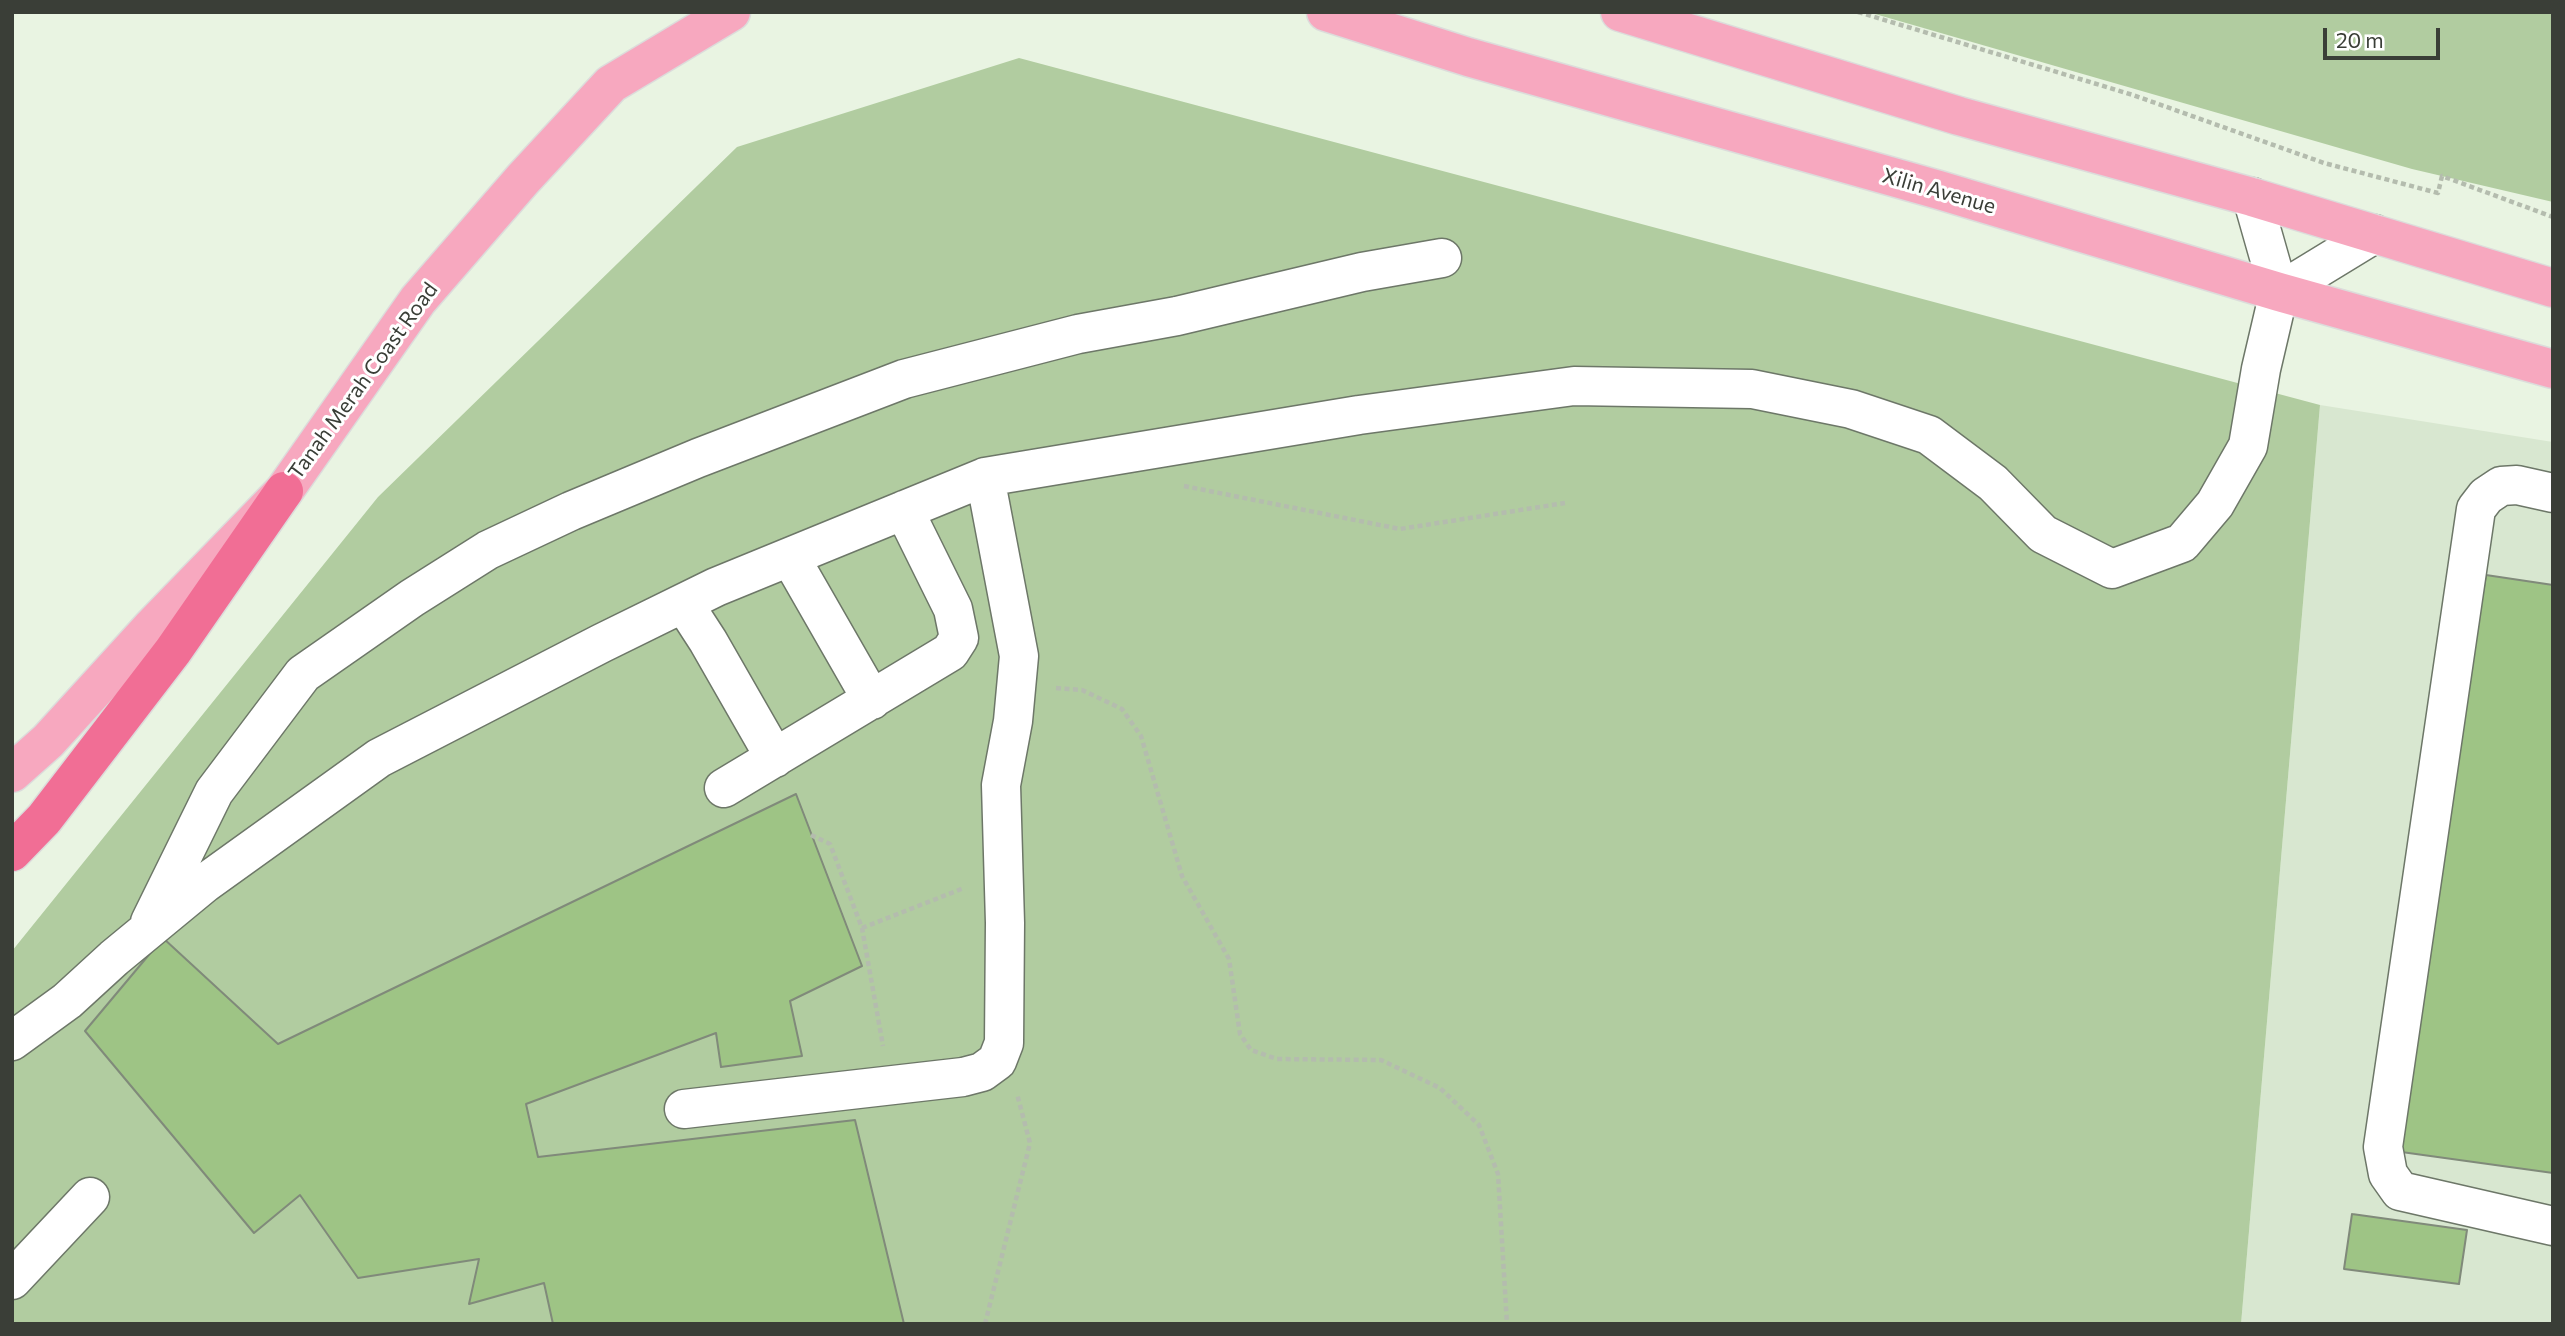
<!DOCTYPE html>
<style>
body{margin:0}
#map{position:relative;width:2565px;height:1336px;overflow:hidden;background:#e9f4e2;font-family:Commissioner,sans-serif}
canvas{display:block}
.frame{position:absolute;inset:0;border:14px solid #3a3e37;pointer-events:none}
.scale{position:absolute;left:2323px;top:28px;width:117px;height:32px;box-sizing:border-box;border:4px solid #3a3e37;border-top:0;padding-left:9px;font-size:21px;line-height:24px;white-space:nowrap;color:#3a3e37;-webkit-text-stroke:5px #fff;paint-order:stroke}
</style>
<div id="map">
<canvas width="2565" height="1336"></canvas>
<div class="frame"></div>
<div class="scale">20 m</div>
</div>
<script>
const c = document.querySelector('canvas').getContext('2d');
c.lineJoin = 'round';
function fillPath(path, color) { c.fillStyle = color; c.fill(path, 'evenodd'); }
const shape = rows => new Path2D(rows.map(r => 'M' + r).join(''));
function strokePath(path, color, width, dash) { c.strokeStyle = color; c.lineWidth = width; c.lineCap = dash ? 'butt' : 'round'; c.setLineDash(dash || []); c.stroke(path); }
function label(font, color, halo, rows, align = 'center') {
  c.font = font + ' Commissioner,sans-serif'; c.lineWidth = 6; c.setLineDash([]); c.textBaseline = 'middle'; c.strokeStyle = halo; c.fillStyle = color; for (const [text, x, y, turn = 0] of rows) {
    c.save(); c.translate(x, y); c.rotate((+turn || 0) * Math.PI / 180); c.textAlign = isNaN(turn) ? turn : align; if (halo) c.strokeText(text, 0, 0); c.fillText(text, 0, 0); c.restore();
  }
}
fillPath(shape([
 [2320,405,2553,442,2553,1324,2241,1324]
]), '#d8e7d0');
fillPath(shape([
 [1868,12,2553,12,2553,202,2412,169],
 [1019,58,2320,405,2241,1324,12,1324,12,951,378,497,737,147]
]), '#b1cca0');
const building = shape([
 [2486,575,2553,585,2553,1173,2387,1150,2486,575],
 [796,794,862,966,790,1001,802,1056,721,1067,716,1033,526,1104,538,1157,855,1120,904,1324,553,1324,544,1283,469,1304,479,1259,358,1278,300,1195,254,1233,85,1031,163,938,278,1044,796,794],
 [2352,1214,2467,1230,2459,1284,2344,1269,2352,1214]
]);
fillPath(building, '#9ec485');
strokePath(building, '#808a7a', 2);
const minor = shape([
 [2279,292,2374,234],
 [2553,493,2517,485,2501,486,2486,496,2476,509,2383,1147,2388,1174,2400,1191,2553,1226],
 [790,557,872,700],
 [684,604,708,641,775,758],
 [724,788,950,652,959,638,953,609,904,510],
 [150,922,214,792,303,674,412,598,488,550,571,511,698,458,904,379,1078,334,1177,316,1362,272,1442,258],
 [12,1041,67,1001,114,958,205,883,379,758,602,643,716,587,985,477,1359,415,1574,386,1752,389,1851,409,1929,435,1993,483,2043,534,2112,569,2182,543,2215,504,2248,446,2261,369,2279,292,2252,197],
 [684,1109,963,1077,982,1072,997,1061,1004,1043,1005,923,1001,785,1013,721,1019,656,985,477],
 [12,1280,90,1197]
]);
const major = shape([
 [1326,12,1468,57,1939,190,2279,292,2553,369],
 [1620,12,1959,116,2252,197,2553,288],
 [12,773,48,741,151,628,284,491,418,300,523,179,611,84,731,12]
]);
const highway = shape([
 [12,852,44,819,173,651,284,491]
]);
strokePath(minor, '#6d7768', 41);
strokePath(major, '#dcdcdb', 41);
strokePath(highway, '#dcdcdb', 41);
strokePath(shape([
 [1858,12,2133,95,2324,163,2438,193,2442,176,2553,217],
 [1184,486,1400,529,1565,503],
 [1056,688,1082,690,1122,709,1141,736,1182,876,1229,959,1240,1034,1251,1050,1277,1059,1381,1060,1440,1088,1479,1125,1498,1174,1507,1324],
 [811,835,830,844,862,928,883,1046],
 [862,928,964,888],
 [985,1324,1030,1143,1017,1094]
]), '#b4bcae', 4.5, [5, 3.5]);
strokePath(minor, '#fff', 38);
strokePath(major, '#f7a8bf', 38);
strokePath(highway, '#f16e95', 38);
label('21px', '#3a3e37', '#fff', [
 ["Xilin Avenue",1939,191,16],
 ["Tanah Merah Coast Road",363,381,-54]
]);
</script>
